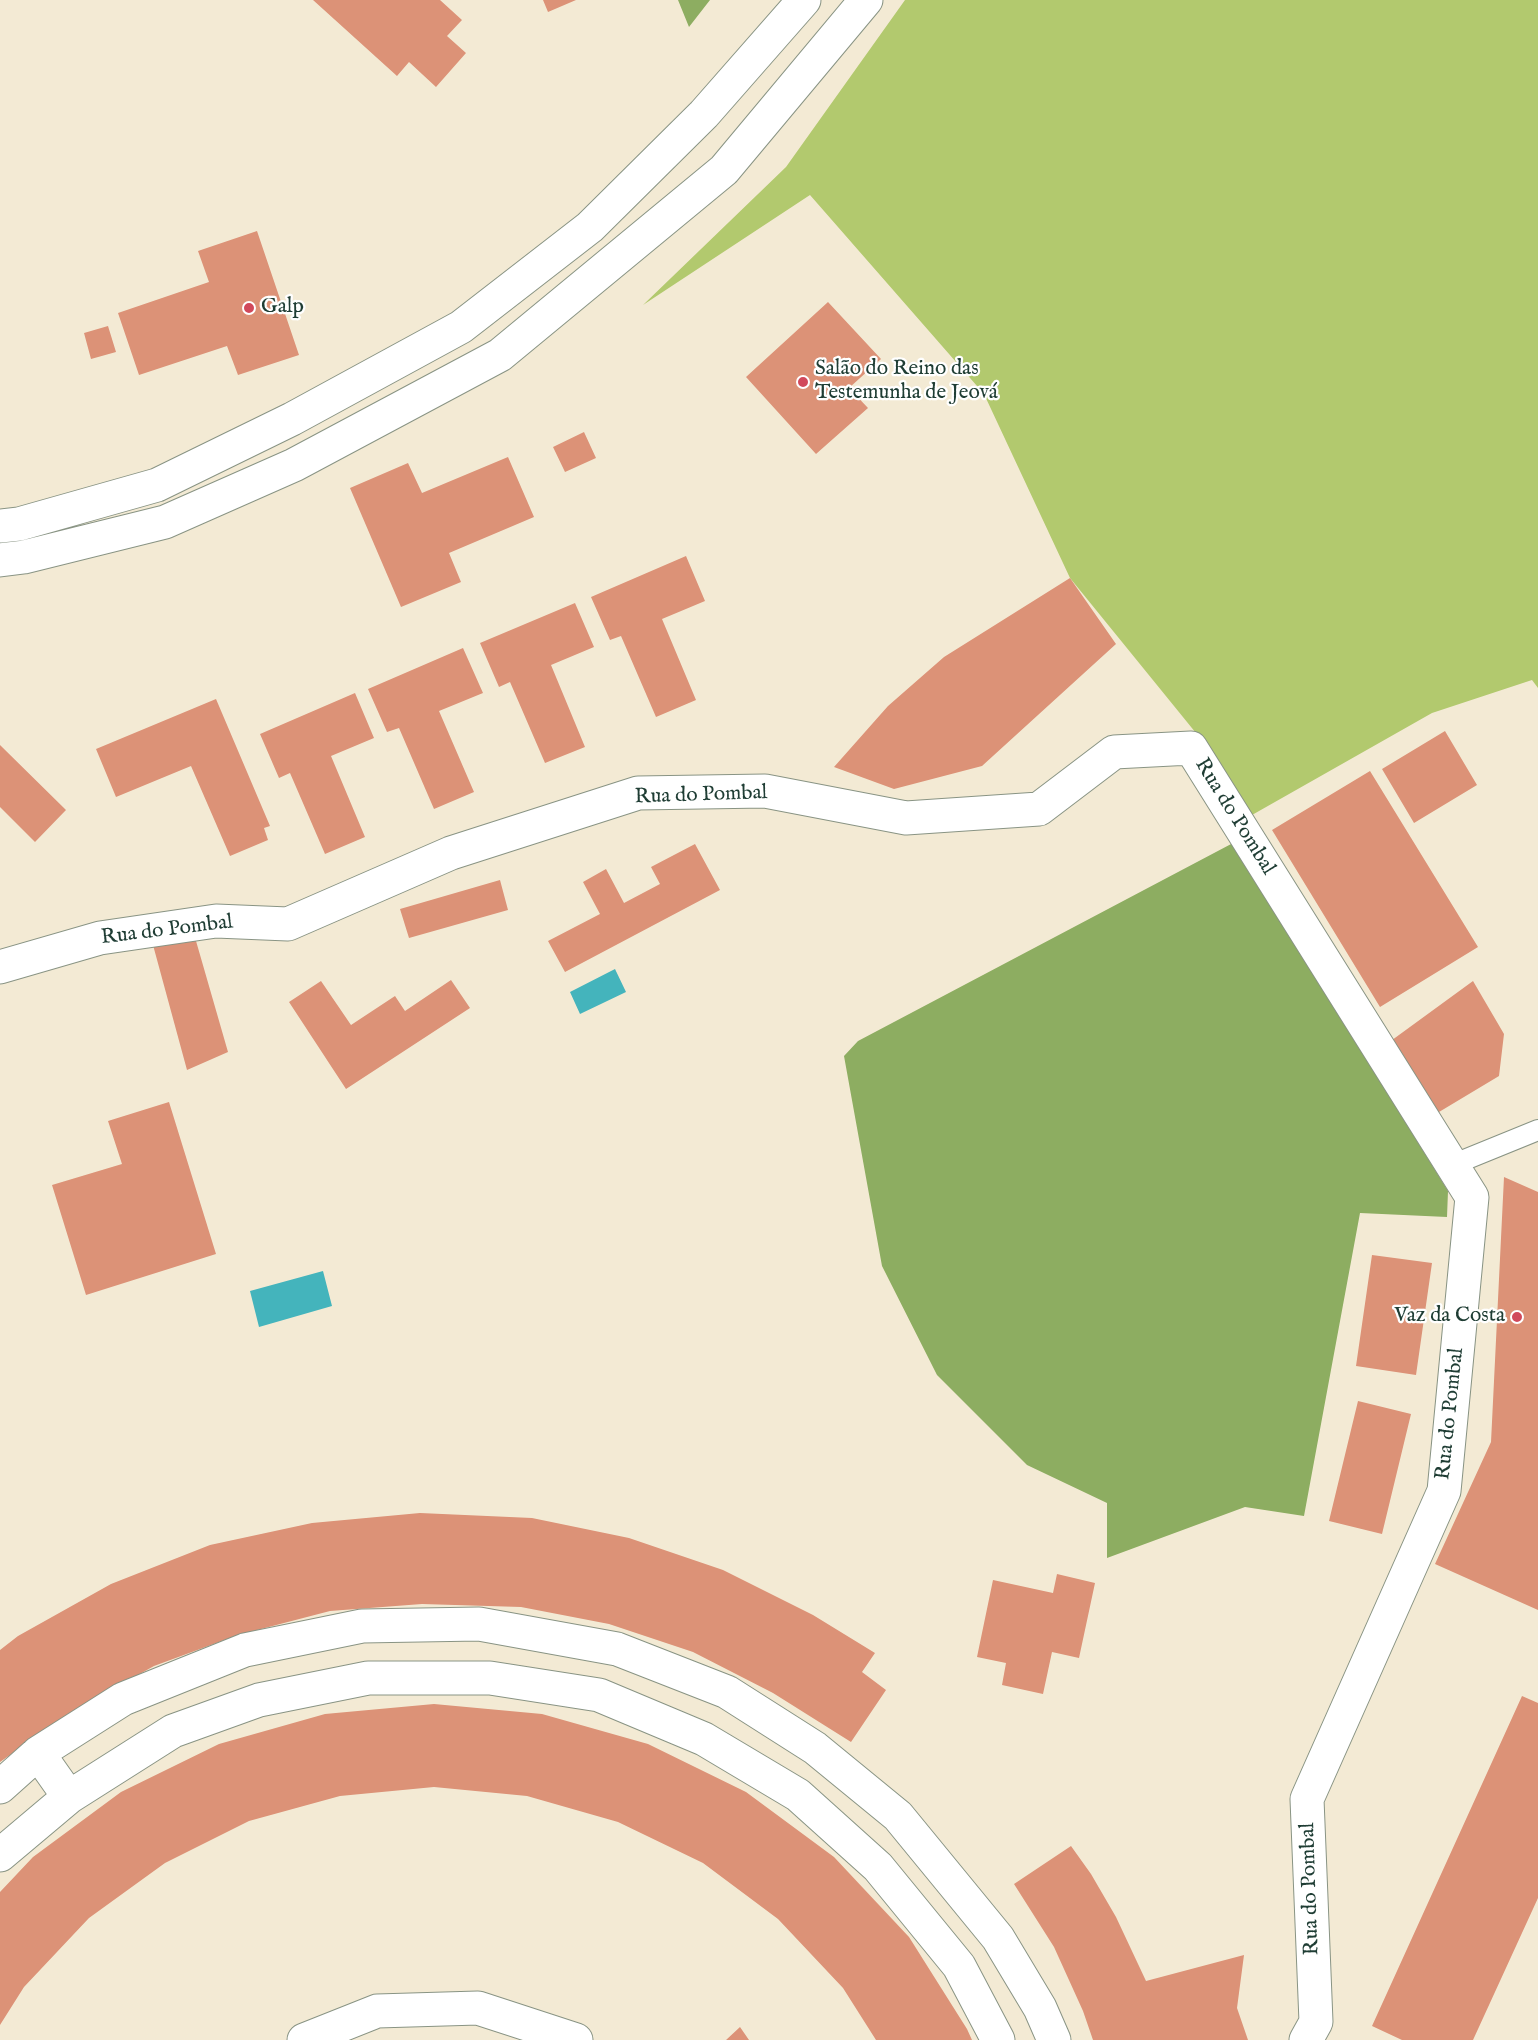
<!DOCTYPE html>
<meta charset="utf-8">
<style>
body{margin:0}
canvas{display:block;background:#f3ead4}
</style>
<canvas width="1538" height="2040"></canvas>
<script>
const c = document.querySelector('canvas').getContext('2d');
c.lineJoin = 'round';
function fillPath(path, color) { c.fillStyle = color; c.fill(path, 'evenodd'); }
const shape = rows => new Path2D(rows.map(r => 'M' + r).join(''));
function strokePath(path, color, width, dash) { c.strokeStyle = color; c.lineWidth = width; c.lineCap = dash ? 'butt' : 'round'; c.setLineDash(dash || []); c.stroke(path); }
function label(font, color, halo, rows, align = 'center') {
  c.font = font + ' "IM FELL English",serif'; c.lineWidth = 4.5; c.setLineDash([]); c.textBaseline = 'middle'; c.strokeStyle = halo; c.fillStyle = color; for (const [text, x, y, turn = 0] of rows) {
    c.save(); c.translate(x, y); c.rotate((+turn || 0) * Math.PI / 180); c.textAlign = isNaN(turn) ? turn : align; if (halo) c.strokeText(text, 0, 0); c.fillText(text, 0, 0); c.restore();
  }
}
fillPath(shape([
 [905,0,1538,0,1538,688,1532,680,1432,713,1252,815,1213,754,1070,578,984,394,810,195,643,305,786,167]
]), '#b2c96e');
fillPath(shape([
 [678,0,710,0,689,27],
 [1233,843,1448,1191,1447,1217,1360,1213,1304,1516,1245,1507,1107,1558,1107,1503,1027,1465,937,1375,882,1266,844,1056,858,1041]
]), '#8dad61');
fillPath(shape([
 [615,969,626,992,580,1014,570,992],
 [323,1271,332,1306,259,1327,250,1291]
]), '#44b4bc');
fillPath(shape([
 [313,0,440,0,462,20,447,36,466,53,436,87,409,62,397,76],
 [543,0,576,0,548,12],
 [257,231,299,355,238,375,227,346,139,375,118,313,209,282,198,251],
 [828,302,881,359,849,388,868,408,816,454,746,377],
 [108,326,116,352,91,359,84,333],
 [584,432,596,458,565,472,553,447],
 [508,457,534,517,449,553,461,582,401,607,350,488,408,463,422,493],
 [686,556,705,601,662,619,696,700,656,717,621,636,610,640,591,597],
 [1070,578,1116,644,982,766,894,789,834,767,888,706,944,657],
 [575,603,594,647,551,665,585,747,545,763,510,682,499,687,480,643],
 [463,648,483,693,439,711,474,792,434,809,399,728,387,732,368,689],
 [355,693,374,738,331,756,365,837,325,854,290,773,279,778,260,734],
 [216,699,270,826,264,828,268,840,230,856,191,766,116,797,96,749],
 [1445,731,1477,785,1414,823,1382,769],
 [0,745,66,810,35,842,0,807],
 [1370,771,1478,947,1380,1007,1272,830],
 [695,844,720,890,565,972,548,941,600,914,583,882,606,869,624,903,660,884,651,867],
 [500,880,508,910,409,938,400,909],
 [194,934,228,1052,187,1070,153,945],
 [451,980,470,1008,346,1089,289,1002,321,981,351,1025,395,996,405,1011],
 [1473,981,1504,1034,1499,1076,1429,1118,1388,1043],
 [169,1102,216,1254,86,1295,52,1185,122,1164,108,1121],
 [1504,1177,1538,1192,1538,1610,1435,1564,1491,1442],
 [1372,1255,1432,1263,1416,1375,1356,1366],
 [1358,1401,1411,1414,1382,1534,1329,1521],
 [420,1513,532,1518,629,1538,723,1570,813,1615,875,1653,862,1672,886,1690,851,1742,773,1693,693,1652,609,1624,521,1607,422,1604,330,1611,238,1635,154,1666,68,1714,0,1762,0,1650,18,1636,111,1584,210,1545,312,1523],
 [1057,1574,1095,1583,1079,1658,1052,1652,1043,1694,1002,1685,1006,1663,977,1657,993,1580,1053,1593],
 [1522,1696,1538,1703,1538,1898,1473,2040,1402,2040,1372,2026],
 [434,1704,542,1714,648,1744,746,1792,834,1857,909,1937,967,2029,972,2040,876,2040,843,1988,778,1919,703,1863,618,1822,527,1796,434,1787,340,1796,249,1821,165,1863,89,1918,24,1987,0,2025,0,1892,33,1857,121,1792,219,1744,325,1714],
 [1071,1846,1091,1874,1116,1917,1146,1981,1244,1955,1237,2008,1248,2040,1093,2040,1083,2011,1054,1947,1014,1884],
 [740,2027,749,2040,726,2040]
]), '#dc9277');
const service = shape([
 [1452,1165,1538,1130]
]);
const minor = shape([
 [0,967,100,938,216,921,288,924,451,853,638,793,765,791,906,818,1039,809,1114,752,1191,748,1472,1197,1444,1491,1307,1799,1316,2022,1306,2040],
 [38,1753,69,1797],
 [0,1787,38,1753,123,1699,245,1650,362,1626,479,1624,617,1649,727,1692,815,1748,898,1816,998,1938,1040,2008,1054,2040],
 [0,1855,69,1797,173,1731,259,1700,368,1678,490,1678,599,1695,704,1739,798,1795,878,1867,959,1966,998,2040],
 [304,2040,377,2011,478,2008,576,2040]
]);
const trunk = shape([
 [0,526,19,524,157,485,292,419,461,327,590,227,704,114,804,0],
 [0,560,24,557,165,522,294,465,500,355,724,170,866,0]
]);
strokePath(service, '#899484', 22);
strokePath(minor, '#899484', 35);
strokePath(trunk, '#899484', 35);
strokePath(service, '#fff', 20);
strokePath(minor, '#fff', 33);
strokePath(trunk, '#fff', 33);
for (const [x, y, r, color] of [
 [249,308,6,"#d1495b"],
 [803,382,6,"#d1495b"],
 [1517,1317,6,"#d1495b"]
]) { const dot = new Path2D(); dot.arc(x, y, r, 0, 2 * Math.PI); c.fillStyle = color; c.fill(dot); strokePath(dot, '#fff', 2); }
label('21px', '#1f3d34', '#fff', [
 ["Galp",261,308],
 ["Salão do Reino das",815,370],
 ["Testemunha de Jeová",815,394],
 ["Vaz da Costa",1505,1317,"right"]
], 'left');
label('21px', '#1f3d34', '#fff', [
 ["Rua do Pombal",701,796,-2],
 ["Rua do Pombal",1234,817,58],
 ["Rua do Pombal",167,931,-7],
 ["Rua do Pombal",1451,1414,-84],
 ["Rua do Pombal",1311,1889,-92]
]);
</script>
